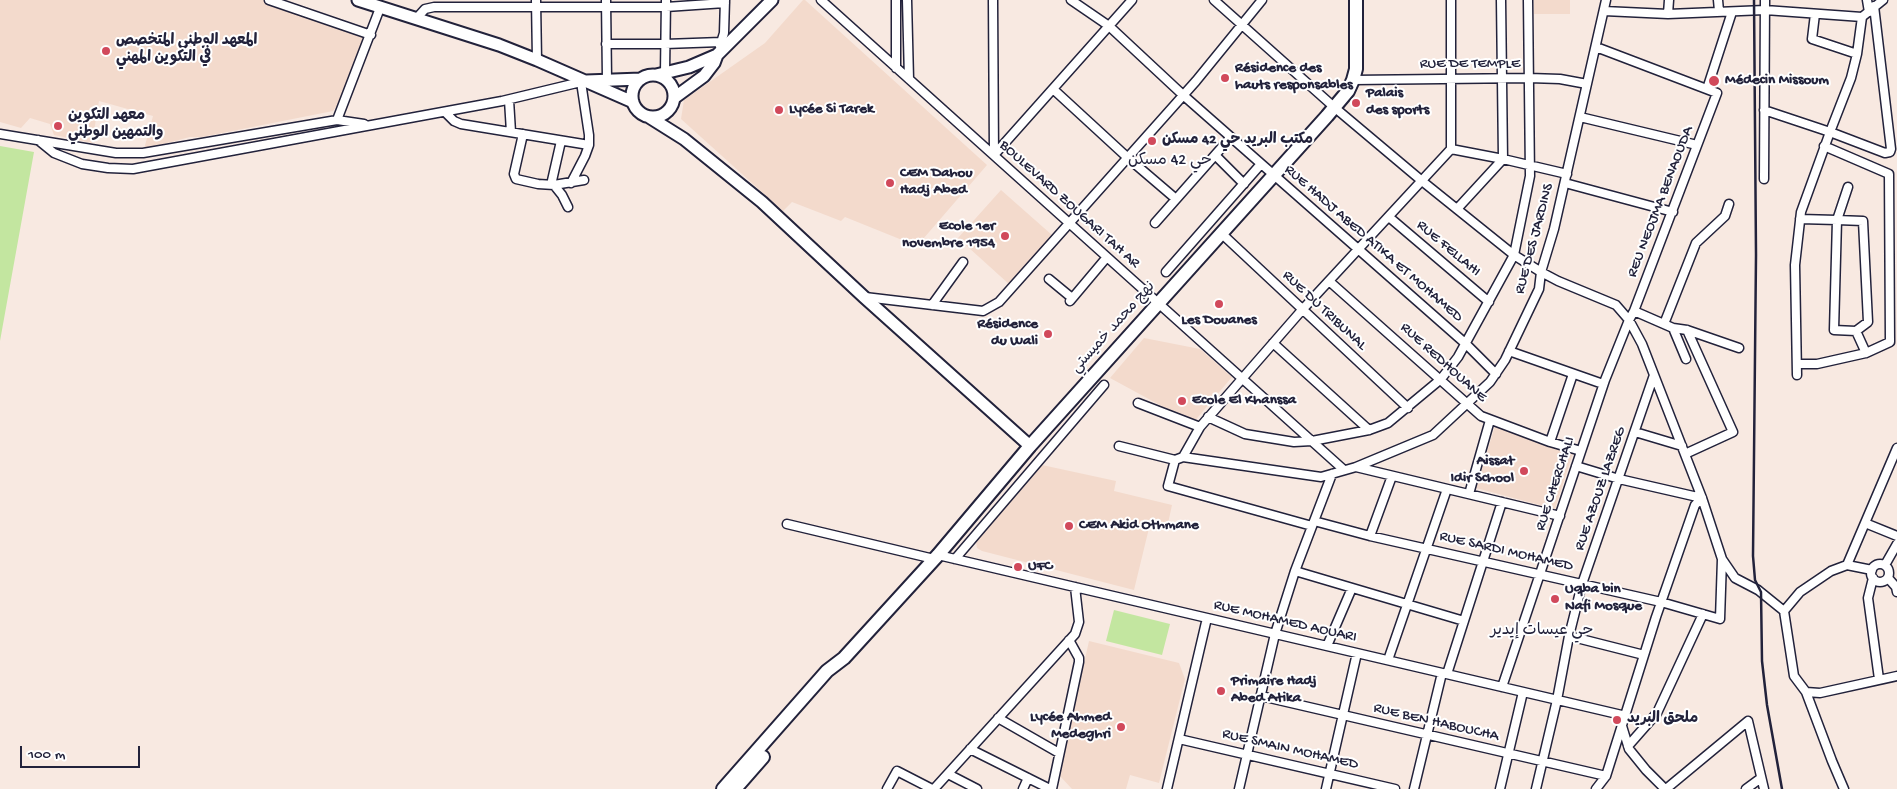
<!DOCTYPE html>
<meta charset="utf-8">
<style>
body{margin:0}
#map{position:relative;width:1897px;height:789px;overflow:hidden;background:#f8e9e1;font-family:"Gochi Hand",sans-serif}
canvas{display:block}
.scale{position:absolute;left:20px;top:746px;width:120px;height:22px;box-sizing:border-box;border:2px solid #22223b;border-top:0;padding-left:6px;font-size:15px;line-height:18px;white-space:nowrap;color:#22223b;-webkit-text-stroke:4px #fff;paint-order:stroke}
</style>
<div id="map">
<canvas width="1897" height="789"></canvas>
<div class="scale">100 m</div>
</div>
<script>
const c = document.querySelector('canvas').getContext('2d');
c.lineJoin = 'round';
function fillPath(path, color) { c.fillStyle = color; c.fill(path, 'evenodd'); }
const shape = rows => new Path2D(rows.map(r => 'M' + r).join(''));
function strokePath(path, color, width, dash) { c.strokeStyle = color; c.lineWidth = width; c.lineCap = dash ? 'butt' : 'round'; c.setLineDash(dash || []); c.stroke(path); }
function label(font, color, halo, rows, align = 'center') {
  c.font = font + ' "Gochi Hand","Playpen Sans Arabic",sans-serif'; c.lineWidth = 4; c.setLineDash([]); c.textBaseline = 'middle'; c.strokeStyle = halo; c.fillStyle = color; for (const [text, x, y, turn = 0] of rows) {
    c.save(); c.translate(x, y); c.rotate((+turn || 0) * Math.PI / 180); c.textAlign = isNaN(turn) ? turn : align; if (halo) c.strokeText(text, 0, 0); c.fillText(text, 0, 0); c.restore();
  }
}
fillPath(shape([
 [0,0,263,0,365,37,338,104,333,111,202,137,190,137,144,149,153,116,99,101,92,143,54,135,50,124,30,118,21,128,0,122],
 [803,0,805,0,987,165,917,246,845,217,841,221,792,202,783,211,681,119,684,100,765,43],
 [1534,0,1570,0,1570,14,1534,14],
 [1001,190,1052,235,1010,285,958,238],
 [1144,338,1200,349,1232,377,1193,423,1110,378],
 [1495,426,1573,453,1555,509,1476,488],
 [1042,465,1116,481,1114,491,1172,505,1167,528,1150,524,1134,590,982,551,977,548,976,541],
 [1089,641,1179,663,1185,679,1159,783,1130,775,1126,789,1072,789,1059,775]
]), '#f3dacc');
fillPath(shape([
 [0,146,34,152,0,341],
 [1114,610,1170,624,1162,655,1106,641]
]), '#c3e6a0');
const street = shape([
 [269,0,371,35],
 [536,0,537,60],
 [606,0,607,79],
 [821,0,1344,470],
 [896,0,896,68],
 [907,0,909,79],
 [993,0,994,155],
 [1071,0,1109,26,1183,95,1466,344,1496,374],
 [1214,0,1334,107,1422,181,1514,255,1541,272,1558,281,1616,305,1629,320,1642,344,1702,498,1722,559,1735,578,1758,590,1784,611,1794,676,1806,692,1832,761,1844,789],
 [1451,0,1451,149],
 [1718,0,1719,11],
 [1867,0,1869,12],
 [1604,11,1668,14,1765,10,1862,17,1883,0],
 [1668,14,1669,0],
 [1815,14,1812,39,1857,54],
 [416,19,425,9,434,7,666,7,725,3],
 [606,44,665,44,721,42],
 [720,46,724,33,725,0],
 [665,73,666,0],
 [1353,80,1529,78,1560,79,1587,84],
 [1053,89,1128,158,1176,199],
 [1707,89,1732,12],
 [509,100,511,132],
 [1764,110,1830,132,1885,153,1890,152,1891,149,1874,6],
 [445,112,454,121,461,124,589,145],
 [1580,117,1697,145],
 [337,120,380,8],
 [0,134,116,153,143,153,337,120,364,124],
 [523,134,514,174,516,179,538,184,554,185,584,180],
 [38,140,54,153,82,164,108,168,133,169,502,101,585,81],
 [1451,149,1503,159,1567,174],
 [994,155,1132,0],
 [1215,155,1244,184],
 [1764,179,1765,0],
 [571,183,585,156,589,145,589,135,581,82],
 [1565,183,1673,212],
 [551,185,561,141],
 [554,185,562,195,568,207],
 [1457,209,1503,159,1501,0],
 [1389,217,1489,302],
 [1800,219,1837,220,1834,330,1856,331,1868,322,1863,221,1837,220,1848,187],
 [1155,223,1231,137],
 [1221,233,1408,408],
 [1166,272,1261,164],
 [1049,279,1072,298],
 [1329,281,1481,416,1550,442,1581,451],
 [865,297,983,311,999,302,1196,81,1262,0],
 [1070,301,1107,257],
 [932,305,963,262],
 [1634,311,1673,328,1687,330,1739,348],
 [1664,324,1696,243,1725,216,1729,204],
 [1673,328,1686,359],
 [1856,331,1866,353],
 [1273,343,1369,430],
 [1509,351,1603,384],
 [1797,364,1817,364,1866,353,1890,342,1889,174,1824,146],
 [1797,375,1795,265,1801,212,1830,132,1851,78,1857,54,1862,17],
 [1138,403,1200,427],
 [1208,417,1245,434,1294,442,1312,441,1369,430,1388,423,1441,379,1458,357,1514,255,1530,176,1528,0],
 [1635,432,1682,446],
 [1550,442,1573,374],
 [1119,446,1175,460],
 [1685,454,1733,432,1687,330],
 [1183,457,1321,477,1356,467,1433,435,1490,382,1505,360,1539,289,1541,272,1554,229,1606,0],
 [1576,466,1619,479,1702,498],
 [1356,467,1560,516],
 [1469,494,1490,420],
 [1314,521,1370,536,1661,602,1720,619,1722,559],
 [1865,523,1897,536],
 [787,524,934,559],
 [1312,526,1168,486,1175,460,1183,457,1200,427,1302,310,1451,149],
 [1370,536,1392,476],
 [938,555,1626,716],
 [955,559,1104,385],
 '1871 573a9 9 0 1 1 18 0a9 9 0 1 1-18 0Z',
 [1847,565,1897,448],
 [1885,565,1897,544],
 [1295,571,1464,621],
 [1873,578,1868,598,1879,679],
 [1888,578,1896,587,1897,592],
 [1784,611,1800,592,1831,571,1847,565,1872,570],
 [1569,636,1644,655],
 [1327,646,1352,588],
 [1388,660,1447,489],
 [1447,674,1502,502],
 [1502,687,1605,380,1629,320,1634,311,1717,93,1596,47],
 [1806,692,1820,693,1897,676],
 [1261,696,1606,776],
 [998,718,1059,753],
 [1622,726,1629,749,1646,770,1665,789],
 [1179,739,1395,789],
 [1628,746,1657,713,1703,614],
 [970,749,1050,789],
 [948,774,977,789],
 [887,789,897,771,932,789],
 [934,789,1075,634,1079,622,1075,587],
 [1023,789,1028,778],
 [1052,789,1079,662,1079,658,1069,640],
 [1167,789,1207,618],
 [1239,789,1275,634,1295,571,1332,474],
 [1326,789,1357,653],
 [1414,789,1442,673],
 [1500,789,1523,692],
 [1536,789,1557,700,1569,636,1582,584,1654,375],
 [1596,789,1606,776,1656,617,1695,505,1702,498],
 [1666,789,1748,721,1764,789],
 [1746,789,1761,778]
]);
const secondary = shape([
 [358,0,499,45,537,60,633,102],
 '632 96a21 21 0 1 1 42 0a21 21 0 1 1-42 0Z',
 [656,75,689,67,717,55,772,0],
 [586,81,641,79],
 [674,98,704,76,714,63,717,55],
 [649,117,684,139,762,202,864,297,1030,446]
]);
const primary = shape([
 [723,789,827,671,844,658,938,555,1030,446,1327,116,1348,91,1353,80,1356,69,1356,0],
 [735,789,763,757]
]);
strokePath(street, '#22223b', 11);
strokePath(secondary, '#22223b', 15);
strokePath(primary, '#22223b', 16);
strokePath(street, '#fff', 8);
strokePath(secondary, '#fff', 11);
strokePath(primary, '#fff', 12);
strokePath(shape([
 [1754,0,1756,255,1753,556,1755,580,1761,592,1762,661,1767,705,1782,789]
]), '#22223b', 2.5);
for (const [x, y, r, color] of [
 [106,51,5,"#d1495b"],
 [1225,78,5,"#d1495b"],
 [1714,81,6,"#d1495b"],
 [1356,103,5,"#d1495b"],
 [779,110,5,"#d1495b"],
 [58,126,5,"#d1495b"],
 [1152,141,5,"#d1495b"],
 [890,183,5,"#d1495b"],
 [1005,236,5,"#d1495b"],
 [1219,304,5,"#d1495b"],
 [1048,334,5,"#d1495b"],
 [1182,401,5,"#d1495b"],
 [1524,471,5,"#d1495b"],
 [1069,526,5,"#d1495b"],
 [1018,567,5,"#d1495b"],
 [1555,599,5,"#d1495b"],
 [1221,691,5,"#d1495b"],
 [1617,720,5,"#d1495b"],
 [1121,727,5,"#d1495b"]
]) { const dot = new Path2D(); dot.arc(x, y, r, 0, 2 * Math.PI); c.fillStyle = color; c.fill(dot); strokePath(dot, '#fff', 2); }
label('bold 15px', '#22223b', '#fff', [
 ["المعهد الوطني المتخصص",116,42],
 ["في التكوين المهني",116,59],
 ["Résidence des",1235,69],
 ["hauts responsables",1235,86],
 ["Médecin Missoum",1725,81],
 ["Palais",1366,94],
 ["des sports",1366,111],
 ["Lycée Si Tarek",789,110],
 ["معهد التكوين",68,117],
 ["والتمهين الوطني",68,134],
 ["مكتب البريد حي 42 مسكن",1162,141],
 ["CEM Dahou",900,174],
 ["Hadj Abed",900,191],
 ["Ecole 1er",995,227,"right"],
 ["novembre 1954",995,244,"right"],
 ["Les Douanes",1219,321,"center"],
 ["Résidence",1038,325,"right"],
 ["du Wali",1038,342,"right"],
 ["Ecole El Khanssa",1192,401],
 ["Aissat",1514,462,"right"],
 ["Idir School",1514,479,"right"],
 ["CEM Akid Othmane",1079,526],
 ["UFC",1028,567],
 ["Uqba bin",1565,590],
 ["Nafi Mosque",1565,607],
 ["Primaire Hadj",1231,682],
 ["Abed Atika",1231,699],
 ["Lycée Ahmed",1111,718,"right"],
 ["Medeghri",1111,735,"right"],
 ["ملحق البريد",1627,720]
], 'left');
label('15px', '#22223b', '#fff', [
 ["RUE DE TEMPLE",1470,65],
 ["REU NEOJMA BENAOUDA",1661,202,-69],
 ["BOULEVARD ZOUGARI TAH AR",1069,205,42],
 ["RUE DES JARDINS",1535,239,-75],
 ["RUE HADJ ABED ATIKA ET MOHAMED",1373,244,41],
 ["RUE FELLAHI",1448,249,40],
 ["RUE DU TRIBUNAL",1324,311,43],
 ["نهج محمد خميستي",1114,328,-48],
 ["RUE REDHOUANE",1443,363,42],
 ["RUE CHERCHALI",1556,484,-72],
 ["RUE AZOUZ LAZREG",1601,489,-71],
 ["RUE SARDI MOHAMED",1506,552,13],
 ["RUE MOHAMED AOUARI",1285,622,13],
 ["RUE BEN HABOUCHA",1436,723,13],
 ["RUE SMAIN MOHAMED",1290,750,13]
]);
label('16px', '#22223b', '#fff', [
 ["حي 42 مسكن",1170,162],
 ["حي عيسات إيدير",1542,632]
]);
</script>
